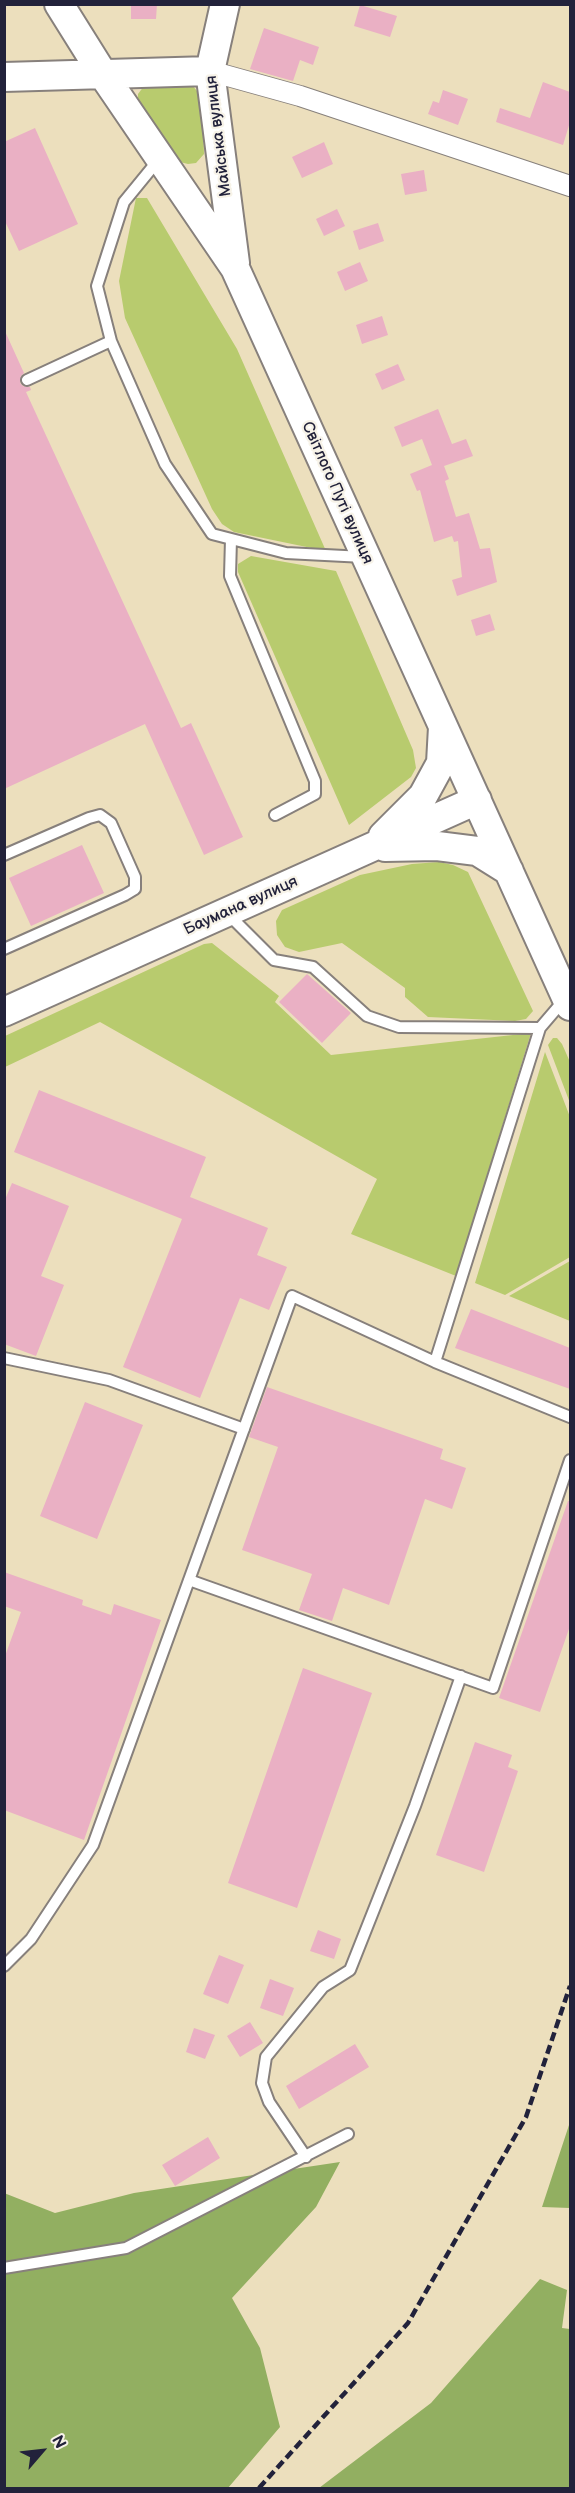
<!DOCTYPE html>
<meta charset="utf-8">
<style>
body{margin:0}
#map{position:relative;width:575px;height:2493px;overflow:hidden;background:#ecdfbd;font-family:"Balsamiq Sans",sans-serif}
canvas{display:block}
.frame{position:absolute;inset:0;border:6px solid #22223b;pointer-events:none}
.north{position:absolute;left:12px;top:2421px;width:60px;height:60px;-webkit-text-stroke:4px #f7f3e8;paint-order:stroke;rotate:62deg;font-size:16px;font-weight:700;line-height:24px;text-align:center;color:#22223b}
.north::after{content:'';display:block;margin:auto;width:21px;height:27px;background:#22223b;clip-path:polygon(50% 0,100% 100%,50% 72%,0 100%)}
</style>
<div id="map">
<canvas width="575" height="2493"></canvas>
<div class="frame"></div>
<div class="north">N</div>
</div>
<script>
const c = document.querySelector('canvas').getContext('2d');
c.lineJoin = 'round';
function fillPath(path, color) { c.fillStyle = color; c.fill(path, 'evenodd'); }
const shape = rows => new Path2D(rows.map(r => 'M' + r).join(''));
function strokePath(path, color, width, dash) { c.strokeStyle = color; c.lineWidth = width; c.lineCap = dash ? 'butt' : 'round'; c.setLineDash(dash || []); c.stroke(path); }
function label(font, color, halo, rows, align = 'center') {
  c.font = font + ' "Balsamiq Sans",sans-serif'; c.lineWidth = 4.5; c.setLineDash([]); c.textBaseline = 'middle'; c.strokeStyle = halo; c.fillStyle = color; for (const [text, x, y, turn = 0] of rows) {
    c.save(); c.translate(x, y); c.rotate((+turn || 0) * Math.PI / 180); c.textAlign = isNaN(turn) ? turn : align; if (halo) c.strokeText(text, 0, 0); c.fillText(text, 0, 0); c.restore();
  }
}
fillPath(shape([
 [192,85,202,97,204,154,196,163,188,164,176,161,138,98,138,94,144,86],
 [136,198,147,198,237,349,326,551,234,532,222,524,212,509,125,318,119,281],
 [251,556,336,571,413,750,416,768,411,777,349,825,238,572,238,564],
 [439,862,453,865,468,872,533,1011,526,1019,515,1021,428,1017,405,997,405,988,342,943,299,952,285,947,277,935,276,921,282,910,360,875,412,864],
 [212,943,279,996,275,1002,331,1055,531,1033,456,1276,351,1234,377,1179,100,1022,5,1067,5,1036,204,944],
 [553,1038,557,1038,562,1044,570,1062,570,1103,548,1045],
 [545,1052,570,1117,570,1257,505,1295,475,1283],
 [570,1261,570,1321,509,1296]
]), '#b8cb6e');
fillPath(shape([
 [570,2122,570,2208,542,2207],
 [340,2162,316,2207,232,2298,260,2348,280,2427,228,2488,5,2488,4,2193,55,2213,134,2193],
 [540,2279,567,2290,562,2328,570,2329,570,2488,319,2488,431,2403]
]), '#92af61');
fillPath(shape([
 [131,4,157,4,156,19,131,19],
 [360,5,397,16,390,37,354,26],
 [264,28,319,47,313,65,300,60,293,81,250,69],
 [543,82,570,92,570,122,563,145,496,122,500,108,530,118],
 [443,90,468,99,458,125,428,114,433,101,439,103],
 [35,128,78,224,19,251,4,219,4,142],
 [324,142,333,164,302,178,292,157],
 [424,170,427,191,405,195,401,174],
 [337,209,345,226,324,236,316,219],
 [378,223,384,241,359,250,353,231],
 [360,262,368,281,345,291,337,272],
 [382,316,388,335,362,344,356,325],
 [4,329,24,373,21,376,20,383,23,386,30,387,31,390,26,392,181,728,191,723,243,837,204,855,145,724,4,789],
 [398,364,405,380,382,390,375,374],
 [438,409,452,444,466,439,473,456,444,466,449,479,445,481,456,517,469,513,480,549,490,548,497,582,457,596,452,580,462,577,458,541,454,542,452,536,434,542,420,490,417,491,410,474,432,465,422,439,402,447,394,427],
 [490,614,495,630,476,636,471,620],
 [82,845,104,893,31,926,9,878],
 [307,974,351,1013,322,1043,279,1002],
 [39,1090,206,1157,190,1197,268,1228,257,1255,287,1267,269,1310,240,1298,200,1398,123,1367,182,1219,14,1152],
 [12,1183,69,1206,41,1276,64,1285,36,1356,4,1344,4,1202],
 [471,1309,570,1348,570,1389,455,1348],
 [267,1387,443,1449,440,1459,466,1468,452,1509,425,1499,389,1605,343,1588,332,1621,299,1610,312,1574,242,1550,278,1447,249,1437],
 [85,1402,143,1425,97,1539,40,1516],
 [568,1501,570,1501,570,1626,540,1712,499,1698],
 [4,1572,83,1600,82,1605,111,1615,114,1604,161,1620,84,1840,4,1810,4,1659,21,1612,4,1606],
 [303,1668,372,1693,297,1908,228,1883],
 [475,1742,512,1755,508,1767,518,1771,484,1872,436,1855],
 [318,1930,341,1939,334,1959,310,1951],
 [219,1955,244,1965,228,2004,203,1994],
 [270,1979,294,1988,283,2016,260,2008],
 [250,2022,263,2043,240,2057,227,2036],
 [194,2028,215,2035,205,2059,186,2052],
 [355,2044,369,2067,299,2109,286,2086],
 [208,2137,220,2158,175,2186,162,2165]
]), '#eab0c4');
const lane = shape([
 [160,158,124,202,97,286,111,341,165,464,212,534,286,553,364,557],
 [27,380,111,341],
 [231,539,230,576,315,781,315,794,275,815],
 [4,855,89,818,100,815,111,823,135,877,135,889,125,895,4,949],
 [228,914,274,960,313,967,367,1016,399,1027,540,1028,564,1000],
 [4,1358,109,1380,244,1429],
 [435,1362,570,1417],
 [189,1580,493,1688,570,1460],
 [4,1966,31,1939,93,1845,292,1296,435,1362,540,1028],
 [306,2157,269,2102,262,2083,266,2057,323,1987,350,1970,415,1806,461,1676],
 [4,2268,126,2248,348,2134]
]);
const street = shape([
 [210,71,300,96,570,186]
]);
const secondary = shape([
 [59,4,104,76,235,268,570,1006],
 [225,4,210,71,235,263],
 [4,77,210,71],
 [383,836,423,796,441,763,443,727],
 [385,847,437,846,477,851,509,871],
 [4,1012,477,800]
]);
strokePath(lane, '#87807c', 14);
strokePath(street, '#87807c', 22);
strokePath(secondary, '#87807c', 32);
strokePath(lane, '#fff', 10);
strokePath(street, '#fff', 20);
strokePath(secondary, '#fff', 28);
strokePath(shape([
 [259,2488,408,2323,526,2117,570,1986]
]), '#22223b', 4.5, [9, 4.5]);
label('16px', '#22223b', '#f7f3e8', [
 ["Майська вулиця",219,136,-97],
 ["Світлого Путі вулиця",337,493,66],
 ["Баумана вулиця",241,906,-24]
]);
</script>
